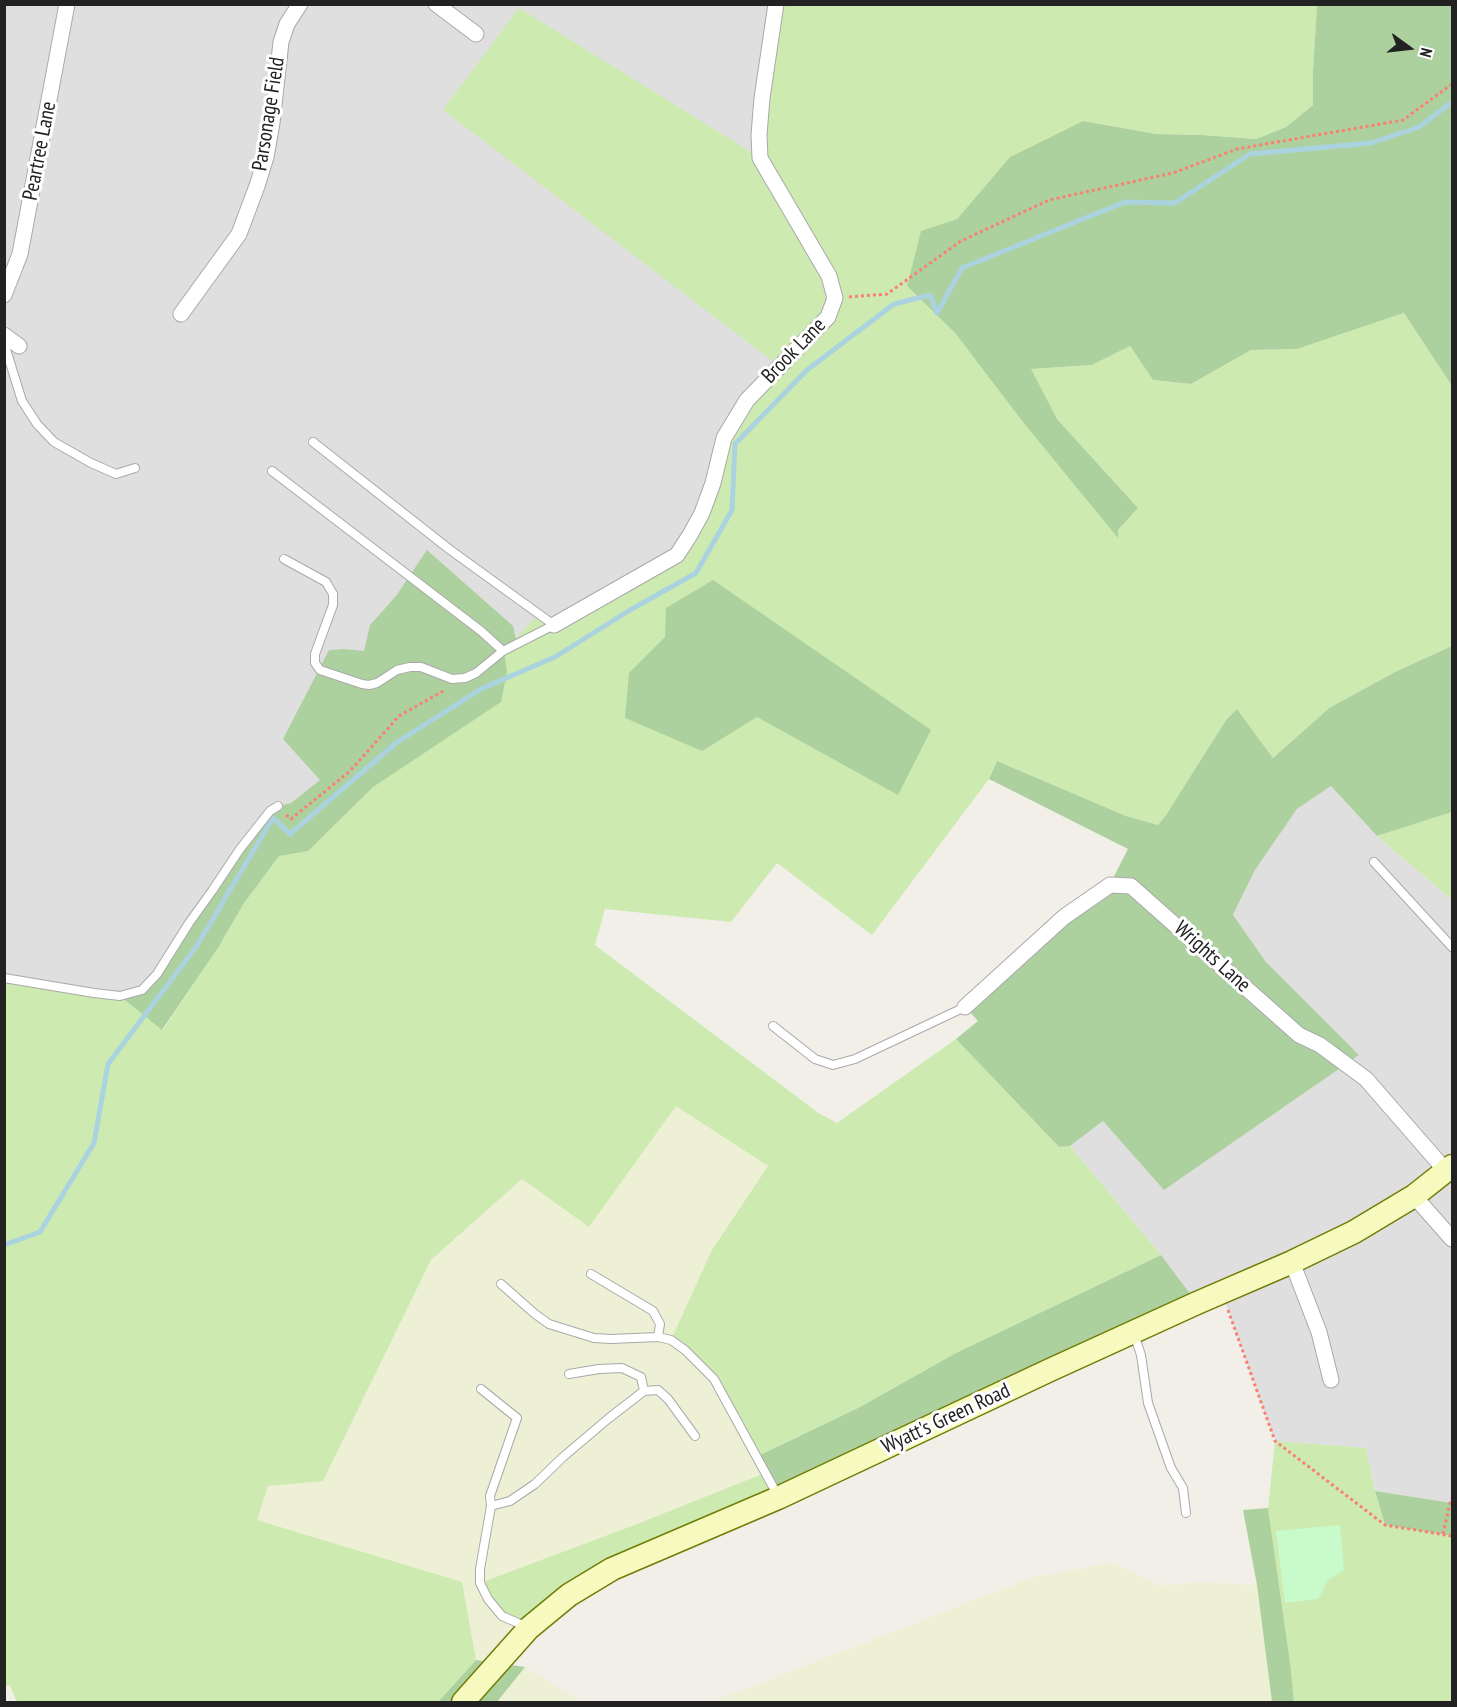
<!DOCTYPE html>
<style>
body{margin:0}
#map{position:relative;width:1457px;height:1707px;overflow:hidden;background:#f2efe9;font-family:"PT Sans Narrow",sans-serif}
canvas{display:block}
.frame{position:absolute;inset:0;border:6px solid #222;pointer-events:none}
.north{position:absolute;left:1379px;top:18px;width:60px;height:60px;-webkit-text-stroke:4px #fff;paint-order:stroke;rotate:105deg;font-size:16px;font-weight:700;line-height:24px;text-align:center;color:#222}
.north::after{content:'';display:block;margin:auto;width:21px;height:27px;background:#222;clip-path:polygon(50% 0,100% 100%,50% 72%,0 100%)}
</style>
<div id="map">
<canvas width="1457" height="1707"></canvas>
<div class="frame"></div>
<div class="north">N</div>
</div>
<script>
const c = document.querySelector('canvas').getContext('2d');
c.lineJoin = 'round';
function fillPath(path, color) { c.fillStyle = color; c.fill(path, 'evenodd'); }
const shape = rows => new Path2D(rows.map(r => 'M' + r).join(''));
function strokePath(path, color, width, dash) { c.strokeStyle = color; c.lineWidth = width; c.lineCap = dash ? 'butt' : 'round'; c.setLineDash(dash || []); c.stroke(path); }
function label(font, color, halo, rows, align = 'center') {
  c.font = font + ' "PT Sans Narrow",sans-serif'; c.lineWidth = 6; c.setLineDash([]); c.textBaseline = 'middle'; c.strokeStyle = halo; c.fillStyle = color; for (const [text, x, y, turn = 0] of rows) {
    c.save(); c.translate(x, y); c.rotate((+turn || 0) * Math.PI / 180); c.textAlign = isNaN(turn) ? turn : align; if (halo) c.strokeText(text, 0, 0); c.fillText(text, 0, 0); c.restore();
  }
}
fillPath(shape([
 [4,5,776,5,829,276,690,535,142,990,120,996,5,978],
 [1331,786,1377,836,1452,900,1452,1503,1375,1491,1366,1448,1275,1441,1226,1305,1219,1293,1197,1303,1161,1255,1070,1146,1103,1121,1123,1142,1359,1055,1266,962,1233,916,1255,870,1297,809]
]), '#e0dfdf');
fillPath(shape([
 [676,1105,768,1166,712,1250,714,1379,765,1473,632,1526,529,1628,497,1663,476,1660,462,1582,256,1520,268,1486,323,1481,431,1261,522,1179,589,1226],
 [1112,1563,1161,1586,1201,1582,1257,1585,1272,1702,712,1702,1034,1577],
 [525,1667,582,1702,497,1702]
]), '#eef0d5');
fillPath(shape([
 [776,5,1317,5,1313,71,1313,105,1286,127,1256,139,1202,135,1156,134,1083,121,1010,157,957,219,922,231,907,286,956,334,1118,537,1118,530,1138,508,1057,419,1030,369,1092,365,1130,346,1153,380,1191,384,1251,350,1297,349,1404,313,1452,386,1452,646,1397,671,1329,708,1273,758,1237,709,1226,720,1166,815,1158,825,1126,816,997,761,989,779,872,935,777,863,731,922,605,909,595,945,817,1112,837,1123,956,1039,1059,1147,1070,1146,1161,1255,956,1353,860,1407,756,1457,714,1379,671,1340,712,1250,768,1166,676,1106,589,1227,522,1179,431,1260,323,1481,268,1486,257,1520,462,1582,476,1660,438,1702,17,1702,10,1686,4,1685,4,978,120,996,163,1030,218,948,244,903,279,856,308,851,373,787,500,702,503,651,538,615,554,625,677,555,724,438,779,366,443,110,519,8,759,157],
 [1452,812,1452,900,1377,836],
 [1275,1441,1366,1448,1375,1491,1385,1525,1452,1536,1452,1702,1294,1702,1268,1508],
 [765,1473,778,1498,661,1547,529,1628,502,1616,480,1583,632,1526]
]), '#cdebb0');
fillPath(shape([
 [1317,5,1452,5,1452,386,1404,313,1297,349,1251,350,1191,384,1153,380,1130,346,1092,365,1031,369,1057,419,1138,508,1118,530,1118,538,1023,422,956,334,907,286,921,231,957,219,1010,157,1083,121,1156,134,1202,135,1256,139,1286,127,1313,105,1313,71],
 [427,550,513,626,517,643,504,651,507,672,501,702,373,787,308,851,279,856,244,903,218,948,162,1030,120,996,142,990,240,849,278,806,291,803,320,780,283,739,329,650,345,649,364,651,370,625,396,596],
 [713,580,931,730,898,795,757,717,702,751,625,718,629,673,665,637,666,608],
 [1452,646,1452,812,1377,836,1331,786,1297,809,1255,870,1233,915,1266,962,1359,1055,1164,1190,1103,1121,1070,1146,1059,1147,956,1039,978,1021,965,1007,1109,886,1128,849,989,779,997,761,1126,816,1158,825,1166,815,1226,720,1237,709,1273,758,1329,708,1397,671],
 [1161,1255,1197,1303,778,1498,756,1457,860,1407,956,1353],
 [1375,1491,1452,1503,1452,1536,1385,1525],
 [1268,1508,1290,1663,1294,1702,1272,1702,1257,1585,1243,1510],
 [476,1660,525,1667,497,1702,438,1702]
]), '#add19e');
fillPath(shape([
 [1340,1525,1344,1570,1329,1579,1318,1599,1285,1603,1276,1531]
]), '#c8facc');
strokePath(shape([
 [4,1245,40,1232,94,1143,108,1064,196,947,273,818,290,834,396,743,481,689,555,657,630,610,696,573,732,510,735,444,807,370,894,304,930,295,937,313,962,268,1125,202,1175,203,1250,154,1371,143,1419,127,1452,102]
]), '#aad3df', 5);
const lane = shape([
 [4,343,22,401,37,424,54,442,91,463,116,474,135,468],
 [313,442,449,549,554,625],
 [272,471,481,631,503,651],
 [284,559,326,582,333,594,333,605,315,654,315,663,320,670,362,684,369,685,377,683,397,670,410,667,421,667,452,679,465,678,476,673,503,651,554,625],
 [1374,862,1452,947],
 [4,978,94,993,120,996,142,990,157,974,189,923,212,891,240,849,270,811,278,806],
 [773,1026,815,1059,833,1065,855,1059,965,1007],
 [591,1274,653,1311,660,1324,658,1337],
 [501,1284,535,1314,549,1324,594,1338,611,1339,658,1337,671,1340,685,1350,714,1379,778,1496],
 [1134,1334,1141,1355,1148,1403,1171,1468,1183,1488,1186,1513],
 [569,1374,599,1369,622,1368,641,1377,644,1391],
 [481,1389,517,1418,490,1496,491,1506,480,1569,480,1583,488,1599,502,1616,527,1627],
 [491,1506,510,1501,535,1484,563,1457,609,1418,644,1391,658,1390,668,1399,695,1436]
]);
const street = shape([
 [436,4,476,34],
 [4,295,20,254,67,4],
 [181,314,239,234,257,186,266,157,272,123,281,42,287,24,300,4],
 [4,335,19,346],
 [554,625,677,555,690,535,702,513,713,483,724,438,747,400,828,317,835,298,829,276,760,158,759,135,762,98,776,4],
 [965,1007,1064,917,1110,885,1131,886,1299,1035,1320,1045,1366,1079,1446,1171],
 [1414,1196,1452,1239],
 [1292,1262,1319,1332,1331,1380]
]);
const secondary = shape([
 [463,1702,529,1628,569,1595,612,1569,778,1498,1050,1370,1197,1303,1292,1262,1354,1232,1414,1196,1452,1166]
]);
strokePath(lane, '#a9a9a9', 10);
strokePath(street, '#a9a9a9', 17);
strokePath(secondary, '#707d05', 25);
strokePath(shape([
 [849,297,887,294,961,241,1049,200,1173,173,1237,149,1403,120,1452,84],
 [286,815,291,819,350,771,399,716,445,690],
 [1228,1310,1275,1441,1385,1525,1452,1536],
 [1443,1534,1450,1503,1452,1498]
]), '#fa8072', 3, [3, 3]);
strokePath(lane, '#fff', 8);
strokePath(street, '#fff', 15);
strokePath(secondary, '#f7fabf', 22);
label('21px', '#222', '#fff', [
 ["Parsonage Field",269,114,-81],
 ["Peartree Lane",40,151,-79],
 ["Brook Lane",794,351,-46],
 ["Wrights Lane",1212,957,42],
 ["Wyatt's Green Road",946,1419,-25]
]);
</script>
